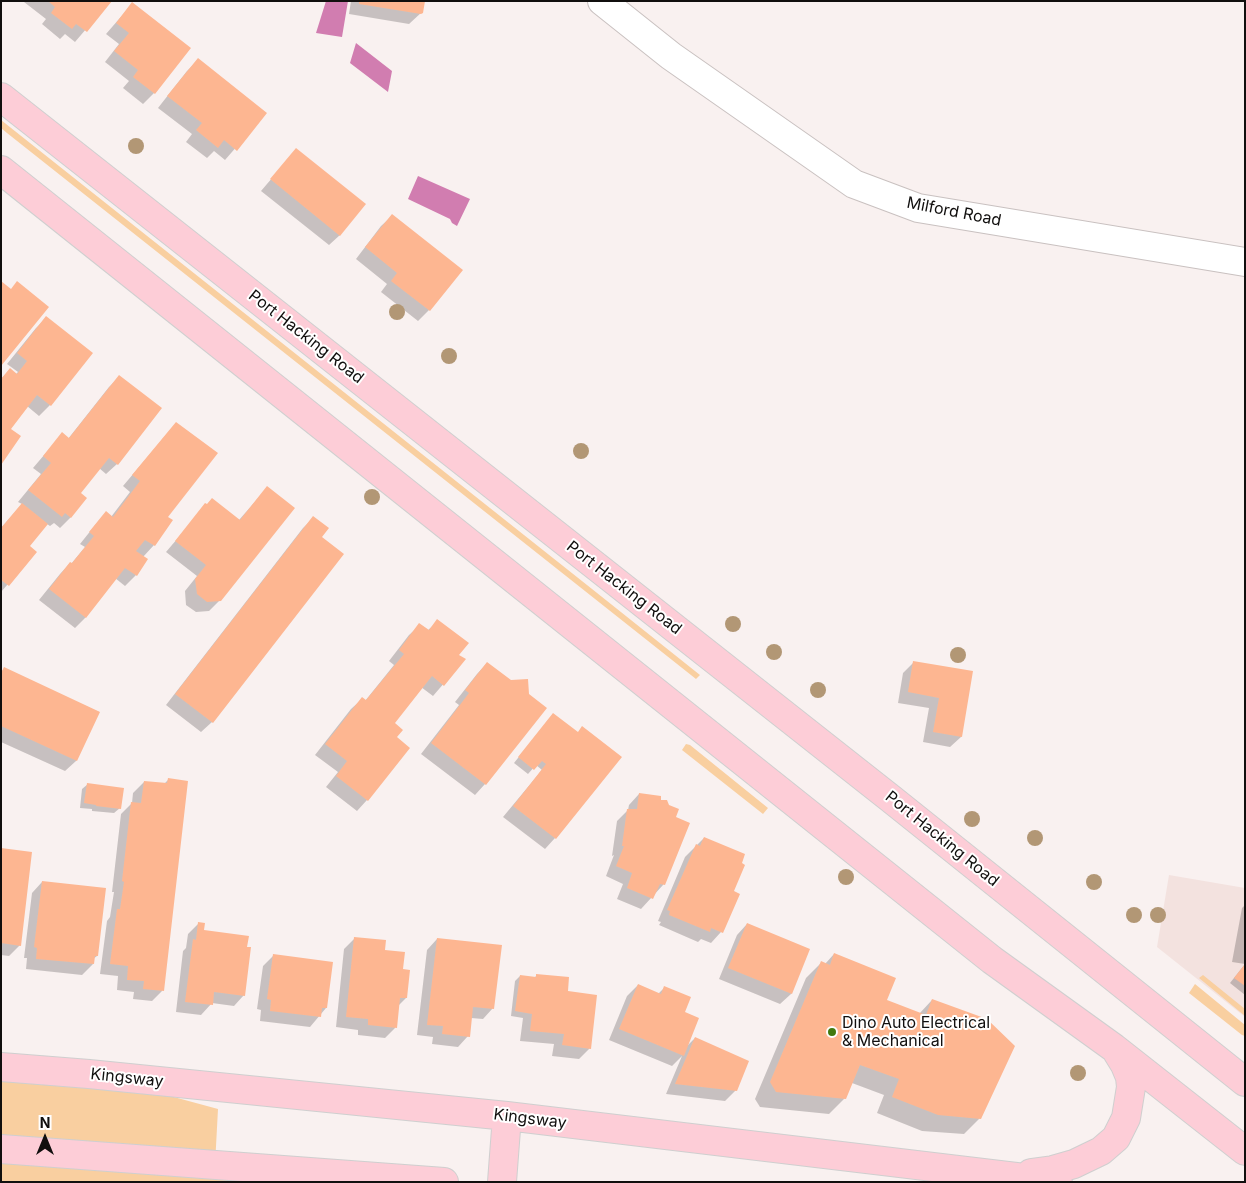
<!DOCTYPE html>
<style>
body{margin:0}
#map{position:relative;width:1246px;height:1183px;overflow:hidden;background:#f9f1f0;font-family:Inter,sans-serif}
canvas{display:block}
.frame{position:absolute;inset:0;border:2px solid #110f0e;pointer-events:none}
.north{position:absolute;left:20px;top:1113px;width:50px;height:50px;-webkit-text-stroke:4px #fff;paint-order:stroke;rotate:0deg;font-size:14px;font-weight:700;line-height:20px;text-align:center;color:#110f0e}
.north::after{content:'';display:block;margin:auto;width:18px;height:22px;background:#110f0e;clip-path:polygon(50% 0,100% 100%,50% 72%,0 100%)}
</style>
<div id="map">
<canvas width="1246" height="1183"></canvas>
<div class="frame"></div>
<div class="north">N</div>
</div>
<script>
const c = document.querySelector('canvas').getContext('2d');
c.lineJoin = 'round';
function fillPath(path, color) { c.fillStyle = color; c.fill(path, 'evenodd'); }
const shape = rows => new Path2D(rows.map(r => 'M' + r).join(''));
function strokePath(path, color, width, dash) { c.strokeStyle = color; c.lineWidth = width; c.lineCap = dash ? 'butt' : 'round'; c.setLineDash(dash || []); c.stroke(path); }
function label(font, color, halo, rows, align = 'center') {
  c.font = font + ' Inter,sans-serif'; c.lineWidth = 4; c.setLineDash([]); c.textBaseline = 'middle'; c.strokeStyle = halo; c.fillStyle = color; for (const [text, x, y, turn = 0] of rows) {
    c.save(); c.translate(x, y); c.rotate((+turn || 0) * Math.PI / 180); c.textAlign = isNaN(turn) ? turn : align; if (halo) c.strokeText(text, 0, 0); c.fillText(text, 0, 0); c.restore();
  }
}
fillPath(shape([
 [1169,875,1245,888,1245,1017,1157,947]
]), '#f3e2df');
fillPath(shape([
 [1,120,587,585,700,675,696,679,7,133,1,128],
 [686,744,690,745,768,808,763,814,682,750],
 [1203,975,1245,1009,1245,1016,1199,978],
 [1195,984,1245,1025,1245,1036,1242,1035,1189,993],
 [1,1067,89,1074,218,1109,215,1165,419,1182,1,1182]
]), '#f9cfa0');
fillPath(shape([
 [326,1,348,1,342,37,316,33],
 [356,43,392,71,388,92,350,63],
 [418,176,470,199,457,226,452,223,450,219,408,199]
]), '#d17db0');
fillPath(shape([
 [110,1,75,42,65,34,60,39,42,24,46,19,24,2],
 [351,1,423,1,422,12,409,24,349,14],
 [132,4,189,48,154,93,143,104,123,88,129,81,105,62,119,44,106,34],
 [198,60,265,114,225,160,214,151,207,158,186,142,192,134,158,108,187,71],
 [296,150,340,235,329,245,261,191],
 [392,216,461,270,429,310,418,321,381,292,387,284,356,259,381,226],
 [46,318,91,353,50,405,39,416,27,406,9,429,1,461,1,379,10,370,16,374,18,372,7,364,36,328],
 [119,377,117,464,106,474,99,468,79,493,71,517,60,528,54,523,50,526,47,524,28,547,35,553,1,592,1,528,22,504,18,502,41,474,33,468,62,434,68,439,109,387],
 [166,435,166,517,154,545,143,557,136,575,125,586,115,578,85,618,75,628,39,600,60,574,70,563,71,564,85,547,80,544,96,524,106,513,111,517,130,492,123,486],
 [267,488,220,600,209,611,196,612,186,605,185,591,197,576,166,552,206,505,239,520],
 [313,518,320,537,212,722,201,732,166,705,303,528],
 [438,621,458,655,464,660,433,696,421,687,393,723,395,737,367,800,357,811,326,787,338,772,315,755,351,709,362,699,365,701,394,665,389,661,409,635,420,625,427,631],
 [487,663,545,708,485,784,475,795,421,754,459,705,455,702,477,674],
 [913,663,972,672,961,737,950,747,923,742,929,708,898,703,903,673],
 [4,669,99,712,76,761,65,771,1,742,1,672],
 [549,719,555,838,545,849,503,817,542,770,536,765,528,774,514,763],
 [168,780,162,991,152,1001,133,999,134,992,117,990,118,976,100,974,107,921,110,917,114,892,112,892,121,814,132,803,133,793,144,782,164,784],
 [88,784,120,808,114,813,92,811,92,809,80,808,82,789],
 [639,794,659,801,674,818,689,823,663,885,641,909,617,899,623,884,606,876,614,855,612,856,617,821,628,810,629,805],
 [704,838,733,892,721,932,711,943,701,939,698,942,659,925,661,922,658,921,685,857],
 [1,849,20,945,9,956,1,955],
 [42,882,97,956,93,959,93,964,82,975,26,969,27,958,24,958,32,893],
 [1245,905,1245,995,1230,983,1245,964,1232,962,1242,908],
 [199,923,244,995,234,1006,212,1003,201,1015,176,1012,183,951,186,948,188,934],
 [747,924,809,950,791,994,780,1004,719,979,737,935],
 [355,938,383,952,402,970,406,998,398,1006,395,1028,385,1038,358,1035,358,1030,336,1027,344,949],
 [437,939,493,1008,483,1019,471,1018,468,1036,458,1047,432,1044,433,1037,417,1035,427,950],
 [834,954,886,1001,919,1014,932,1000,980,1118,964,1134,922,1131,877,1113,884,1095,852,1083,845,1098,829,1114,760,1107,755,1099,806,978,822,962,825,964],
 [273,956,326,1008,310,1027,260,1021,261,1010,257,1009,263,966],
 [537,975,566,992,590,1048,579,1059,552,1056,554,1044,520,1041,523,1018,511,1016,515,981,520,976,534,978],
 [638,985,658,994,664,988,683,1013,685,1048,695,1038,736,1090,725,1101,666,1094,682,1056,672,1066,609,1040,627,996]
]), '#0003');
fillPath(shape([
 [48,1,112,1,87,32,76,24,72,29,51,13,55,7],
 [359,1,425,1,423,13,421,14,359,4],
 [132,2,191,48,155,94,133,77,138,70,114,51,129,33,116,23],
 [198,58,267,113,237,151,224,140,218,148,196,130,202,123,167,96],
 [296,148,366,204,340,236,270,179],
 [392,214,463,270,430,311,391,281,397,273,365,247],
 [1,281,11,289,17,281,49,307,1,366],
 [46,316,93,353,51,406,37,395,11,429,21,436,1,465,1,379,10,368,17,374,27,361,17,353],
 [119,375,162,408,118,465,109,458,81,493,87,498,71,518,65,513,62,517,28,490,51,463,43,456,62,432,69,438],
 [176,422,218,453,168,517,173,520,155,546,145,540,136,551,148,559,137,576,125,568,86,618,49,589,70,562,72,563,94,536,89,532,106,511,113,517,140,481,132,475],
 [267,486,295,508,221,601,207,602,197,594,195,579,206,565,175,541,205,503,207,504,212,498,240,520],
 [22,503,48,524,30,546,37,552,9,586,1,580,1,528],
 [313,516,329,528,322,537,344,554,213,723,175,694],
 [437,619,469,643,459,655,466,659,444,686,432,676,395,723,403,730,397,737,410,748,368,801,336,776,347,761,325,744,362,697,366,700,404,654,399,650,419,623,429,630],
 [913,661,973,671,962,737,933,732,939,698,908,692],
 [487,662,511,680,528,679,529,694,547,708,486,785,431,743,469,693,465,690],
 [4,667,100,712,77,761,1,726,1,673],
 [553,713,578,732,582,726,622,757,556,839,513,806,546,764,542,761,534,770,518,757],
 [168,778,188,781,164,991,143,989,144,981,127,980,128,966,110,964,117,909,120,909,124,882,122,881,131,802,141,803,144,781,167,783],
 [87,783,124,788,121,809,96,806,96,805,84,803],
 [639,793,661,796,661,800,667,800,669,805,679,809,676,817,690,823,665,885,660,884,653,899,627,888,632,873,616,866,624,846,622,846,627,809,637,809],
 [704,837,745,854,742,863,745,865,734,891,740,894,723,933,711,928,710,932,669,915,670,911,667,910,696,844,700,846],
 [1,848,32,852,21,946,1,943],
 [42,881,106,888,98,956,95,956,94,964,36,959,37,948,34,947],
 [198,922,205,923,204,930,249,936,247,947,251,947,245,996,214,992,213,1005,185,1002,193,939,196,940],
 [747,923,810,949,792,994,728,968],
 [354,937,386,940,385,950,405,952,403,969,410,970,407,998,400,998,397,1028,368,1025,368,1019,346,1017],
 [437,938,502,945,494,1009,473,1007,470,1037,442,1034,443,1026,427,1025],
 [834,953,896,978,887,1000,926,1015,932,999,987,1019,1015,1046,981,1119,938,1115,892,1097,899,1079,860,1065,846,1099,776,1092,770,1082,821,961,830,965],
 [273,954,333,962,327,1008,322,1008,321,1017,270,1011,271,1000,267,999],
 [1245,964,1245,986,1234,978],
 [536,974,569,977,568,991,597,995,591,1049,562,1045,564,1034,530,1031,532,1014,515,1011,520,975,536,977],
 [638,984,661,994,664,986,691,997,685,1012,699,1018,684,1056,619,1029],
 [695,1037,749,1061,737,1091,675,1084]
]), '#fdb691');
const minor = shape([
 [602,1,671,56,854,184,918,208,1245,262]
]);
const primary = shape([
 [1,97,890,798,1245,1082],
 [1,170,992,960,1114,1048,1245,1151],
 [1,1067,89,1074,507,1116,1058,1182],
 [1,1149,444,1182],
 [1031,1173,1053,1170,1074,1164,1101,1151,1116,1138,1126,1118,1131,1087,1130,1077,1125,1065,1117,1052],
 [502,1182,507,1116]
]);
strokePath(minor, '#c9c1c0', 30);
strokePath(primary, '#cfcfcf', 30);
strokePath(minor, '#fff', 28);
strokePath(primary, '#fdcdd7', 28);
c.fillStyle = '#b29775';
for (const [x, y] of [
 [136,146],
 [397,312],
 [449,356],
 [581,451],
 [372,497],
 [733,624],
 [774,652],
 [958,655],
 [818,690],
 [972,819],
 [1035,838],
 [846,877],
 [1094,882],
 [1134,915],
 [1158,915],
 [1078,1073]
]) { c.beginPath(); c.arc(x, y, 8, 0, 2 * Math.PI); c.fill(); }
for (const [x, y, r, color] of [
 [832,1032,5,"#41790e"]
]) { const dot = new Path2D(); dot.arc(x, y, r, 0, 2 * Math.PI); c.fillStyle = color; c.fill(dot); strokePath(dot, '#fff', 2); }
label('16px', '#110f0e', '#fff', [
 ["Milford Road",954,212,11],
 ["Port Hacking Road",306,337,38],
 ["Port Hacking Road",624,588,38],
 ["Port Hacking Road",942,839,39],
 ["Kingsway",127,1078,6],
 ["Kingsway",530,1119,7]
]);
label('16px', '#110f0e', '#fff', [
 ["Dino Auto Electrical",842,1023],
 ["& Mechanical",842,1041]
], 'left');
</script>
